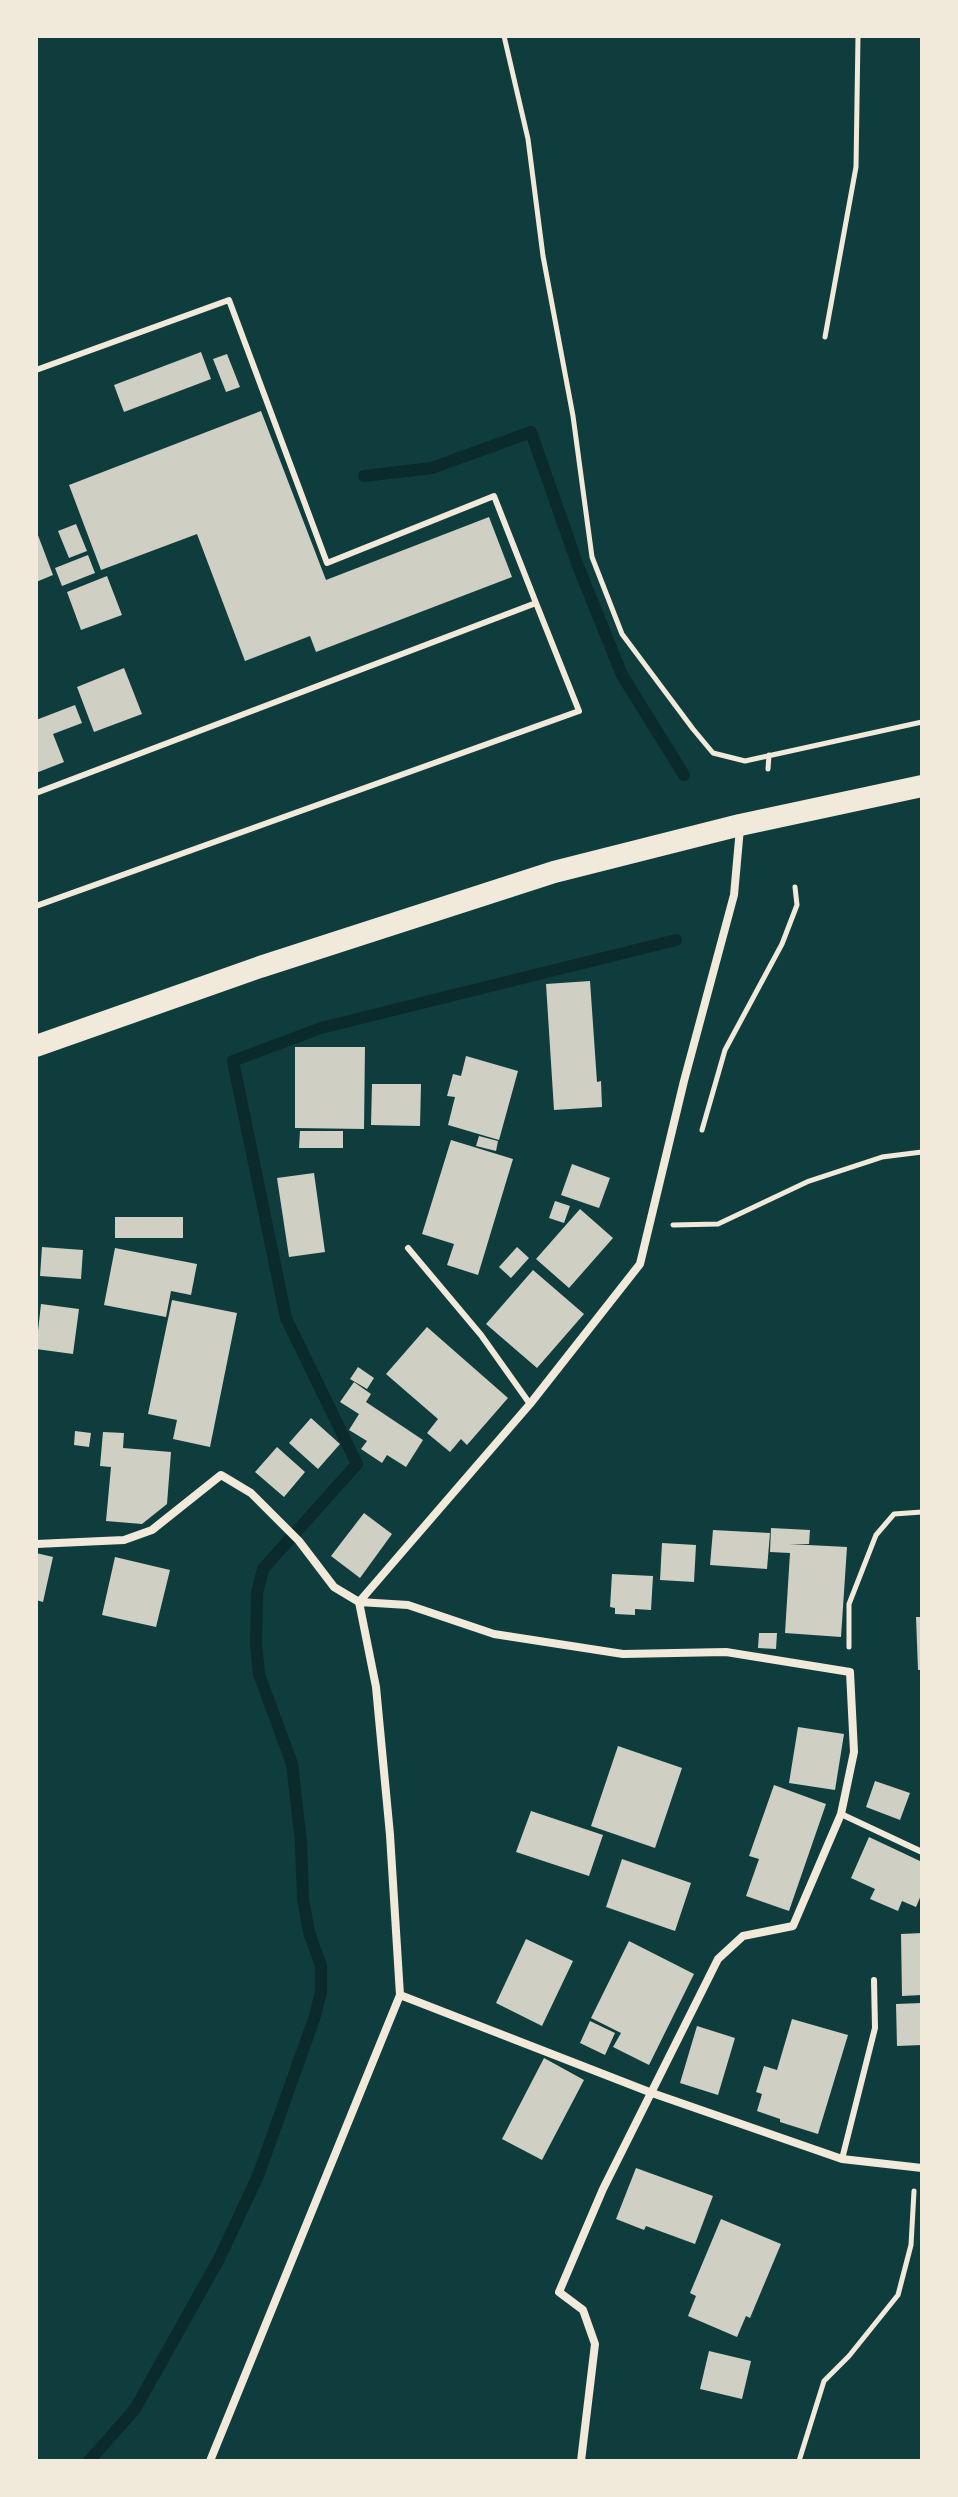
<!DOCTYPE html>
<style>
body{margin:0}
#map{position:relative;width:958px;height:2497px;overflow:hidden;background:#0f3d3e;font-family:"Sofia Sans Condensed",sans-serif}
canvas{display:block}
.frame{position:absolute;inset:0;border:38px solid #f1e9da;pointer-events:none}
</style>
<div id="map">
<canvas width="958" height="2497"></canvas>
<div class="frame"></div>
</div>
<script>
const c = document.querySelector('canvas').getContext('2d');
c.lineJoin = 'round';
const shape = rows => new Path2D(rows.map(r => 'M' + r).join(''));
function strokePath(path, color, width, dash) { c.strokeStyle = color; c.lineWidth = width; c.lineCap = dash ? 'butt' : 'round'; c.setLineDash(dash || []); c.stroke(path); }
function fillPath(path, color) { c.fillStyle = color; c.fill(path, 'evenodd'); }
strokePath(shape([
 [364,476,432,468,531,432,578,566,622,675,684,775],
 [89,2461,135,2409,219,2259,258,2176,315,2016,321,1992,321,1966,309,1932,303,1899,301,1842,292,1764,259,1674,256,1644,257,1593,263,1569,357,1464,286,1318,233,1061,321,1028,676,940]
]), '#0a2a2b', 12);
fillPath(shape([
 [201,352,211,379,124,412,114,385],
 [227,354,240,387,226,392,213,359],
 [261,411,326,580,489,517,512,577,316,652,310,636,245,661,197,534,101,570,69,485],
 [76,524,87,551,69,558,58,531],
 [36,530,53,575,36,582],
 [88,555,95,573,62,586,55,568],
 [107,576,122,615,81,630,67,592],
 [124,668,142,714,94,732,77,687],
 [75,705,82,723,53,734,64,762,36,773,36,720],
 [590,981,597,1082,601,1081,602,1107,554,1110,546,984],
 [295,1047,365,1047,364,1129,295,1128],
 [466,1056,518,1071,499,1140,448,1125,455,1097,447,1096,453,1074,461,1076],
 [372,1084,421,1084,420,1126,371,1125],
 [300,1131,343,1131,343,1148,299,1148],
 [479,1136,498,1141,496,1151,476,1146],
 [451,1140,513,1159,478,1275,447,1265,454,1244,422,1234],
 [572,1164,610,1178,599,1208,561,1195],
 [314,1173,325,1252,289,1257,277,1178],
 [555,1201,570,1206,564,1223,549,1218],
 [580,1209,613,1238,569,1288,536,1259],
 [115,1217,183,1217,183,1238,115,1238],
 [42,1247,83,1250,81,1279,40,1276],
 [517,1247,529,1258,511,1278,499,1267],
 [115,1248,197,1264,191,1295,171,1291,166,1317,104,1305],
 [533,1270,584,1314,537,1368,486,1324],
 [172,1300,237,1313,210,1447,173,1439,177,1420,148,1414],
 [41,1304,79,1309,73,1354,36,1349],
 [427,1327,508,1398,467,1445,461,1439,450,1452,427,1433,438,1419,386,1374],
 [358,1367,374,1378,367,1389,350,1379],
 [354,1382,371,1394,366,1402,423,1440,406,1467,387,1455,382,1463,361,1449,367,1441,349,1430,359,1414,340,1402],
 [311,1418,340,1444,318,1469,289,1443],
 [75,1431,91,1433,89,1447,74,1445],
 [103,1432,124,1433,123,1448,171,1452,167,1504,142,1524,106,1521,111,1467,100,1466],
 [277,1447,305,1472,284,1497,255,1472],
 [364,1513,392,1534,360,1578,331,1556],
 [771,1528,810,1530,809,1544,789,1544,847,1547,841,1637,785,1633,790,1553,770,1552],
 [713,1530,770,1533,767,1569,710,1565],
 [662,1543,696,1545,694,1582,660,1580],
 [36,1553,53,1557,43,1602,36,1600],
 [115,1557,170,1570,156,1627,102,1615],
 [612,1574,653,1576,651,1610,635,1609,635,1615,615,1614,615,1608,610,1607],
 [916,1617,922,1617,922,1670,918,1670],
 [759,1633,777,1633,776,1649,758,1648],
 [798,1727,844,1734,835,1790,789,1783],
 [618,1746,682,1768,655,1848,591,1826],
 [875,1781,910,1793,900,1820,866,1807],
 [774,1785,826,1804,789,1911,746,1896,759,1859,749,1856],
 [531,1811,603,1835,589,1876,516,1852],
 [869,1837,922,1862,922,1893,916,1907,902,1901,898,1911,870,1899,875,1889,851,1878],
 [622,1859,691,1883,675,1931,606,1907],
 [922,1933,922,1995,902,1996,901,1934],
 [526,1939,573,1961,542,2026,496,2003],
 [629,1941,694,1974,649,2065,613,2047,621,2033,591,2018],
 [922,2003,922,2045,897,2046,896,2004],
 [792,2019,848,2035,818,2134,780,2122,780,2119,757,2111,762,2094,756,2092,764,2066,777,2070],
 [590,2021,615,2033,605,2055,580,2043],
 [697,2026,735,2038,718,2095,680,2083],
 [544,2058,584,2080,542,2160,502,2139],
 [636,2168,713,2196,695,2244,646,2226,644,2230,616,2219],
 [721,2219,781,2244,750,2318,746,2316,737,2337,688,2316,696,2296,690,2293],
 [709,2351,751,2361,742,2399,700,2389]
]), '#cfcfc3');
strokePath(shape([
 [504,36,528,139,543,256,573,416,592,557,622,634,693,729,713,753,745,761,922,722],
 [825,337,856,167,858,36],
 [768,769,769,755],
 [702,1130,725,1050,782,944,797,905,795,887],
 [673,1225,718,1224,809,1181,882,1157,922,1152],
 [849,1647,849,1604,876,1535,894,1514,922,1512],
 [799,2461,824,2381,849,2356,898,2295,911,2245,914,2191]
]), '#f1e9da', 5);
strokePath(shape([
 [36,370,229,300,327,563,494,496,536,603],
 [36,793,536,603,579,711,36,906],
 [408,1248,481,1335,530,1404],
 [841,1814,922,1852],
 [842,2159,875,2028,874,1980]
]), '#f1e9da', 6);
strokePath(shape([
 [36,1544,124,1540,152,1530,221,1475,251,1493,299,1541,334,1587,359,1602,408,1605,494,1634,623,1654,726,1652,850,1672,854,1752,841,1814,793,1926,743,1936,718,1959,603,2189,559,2292,583,2310,595,2344,581,2461],
 [400,1995,652,2093,842,2159,922,2168],
 [210,2461,400,1995,390,1835,376,1687,359,1602,530,1404,640,1264,684,1081,734,895,740,828]
]), '#f1e9da', 8);
strokePath(shape([
 [36,1046,260,967,554,872,740,825,922,786]
]), '#f1e9da', 22);
</script>
